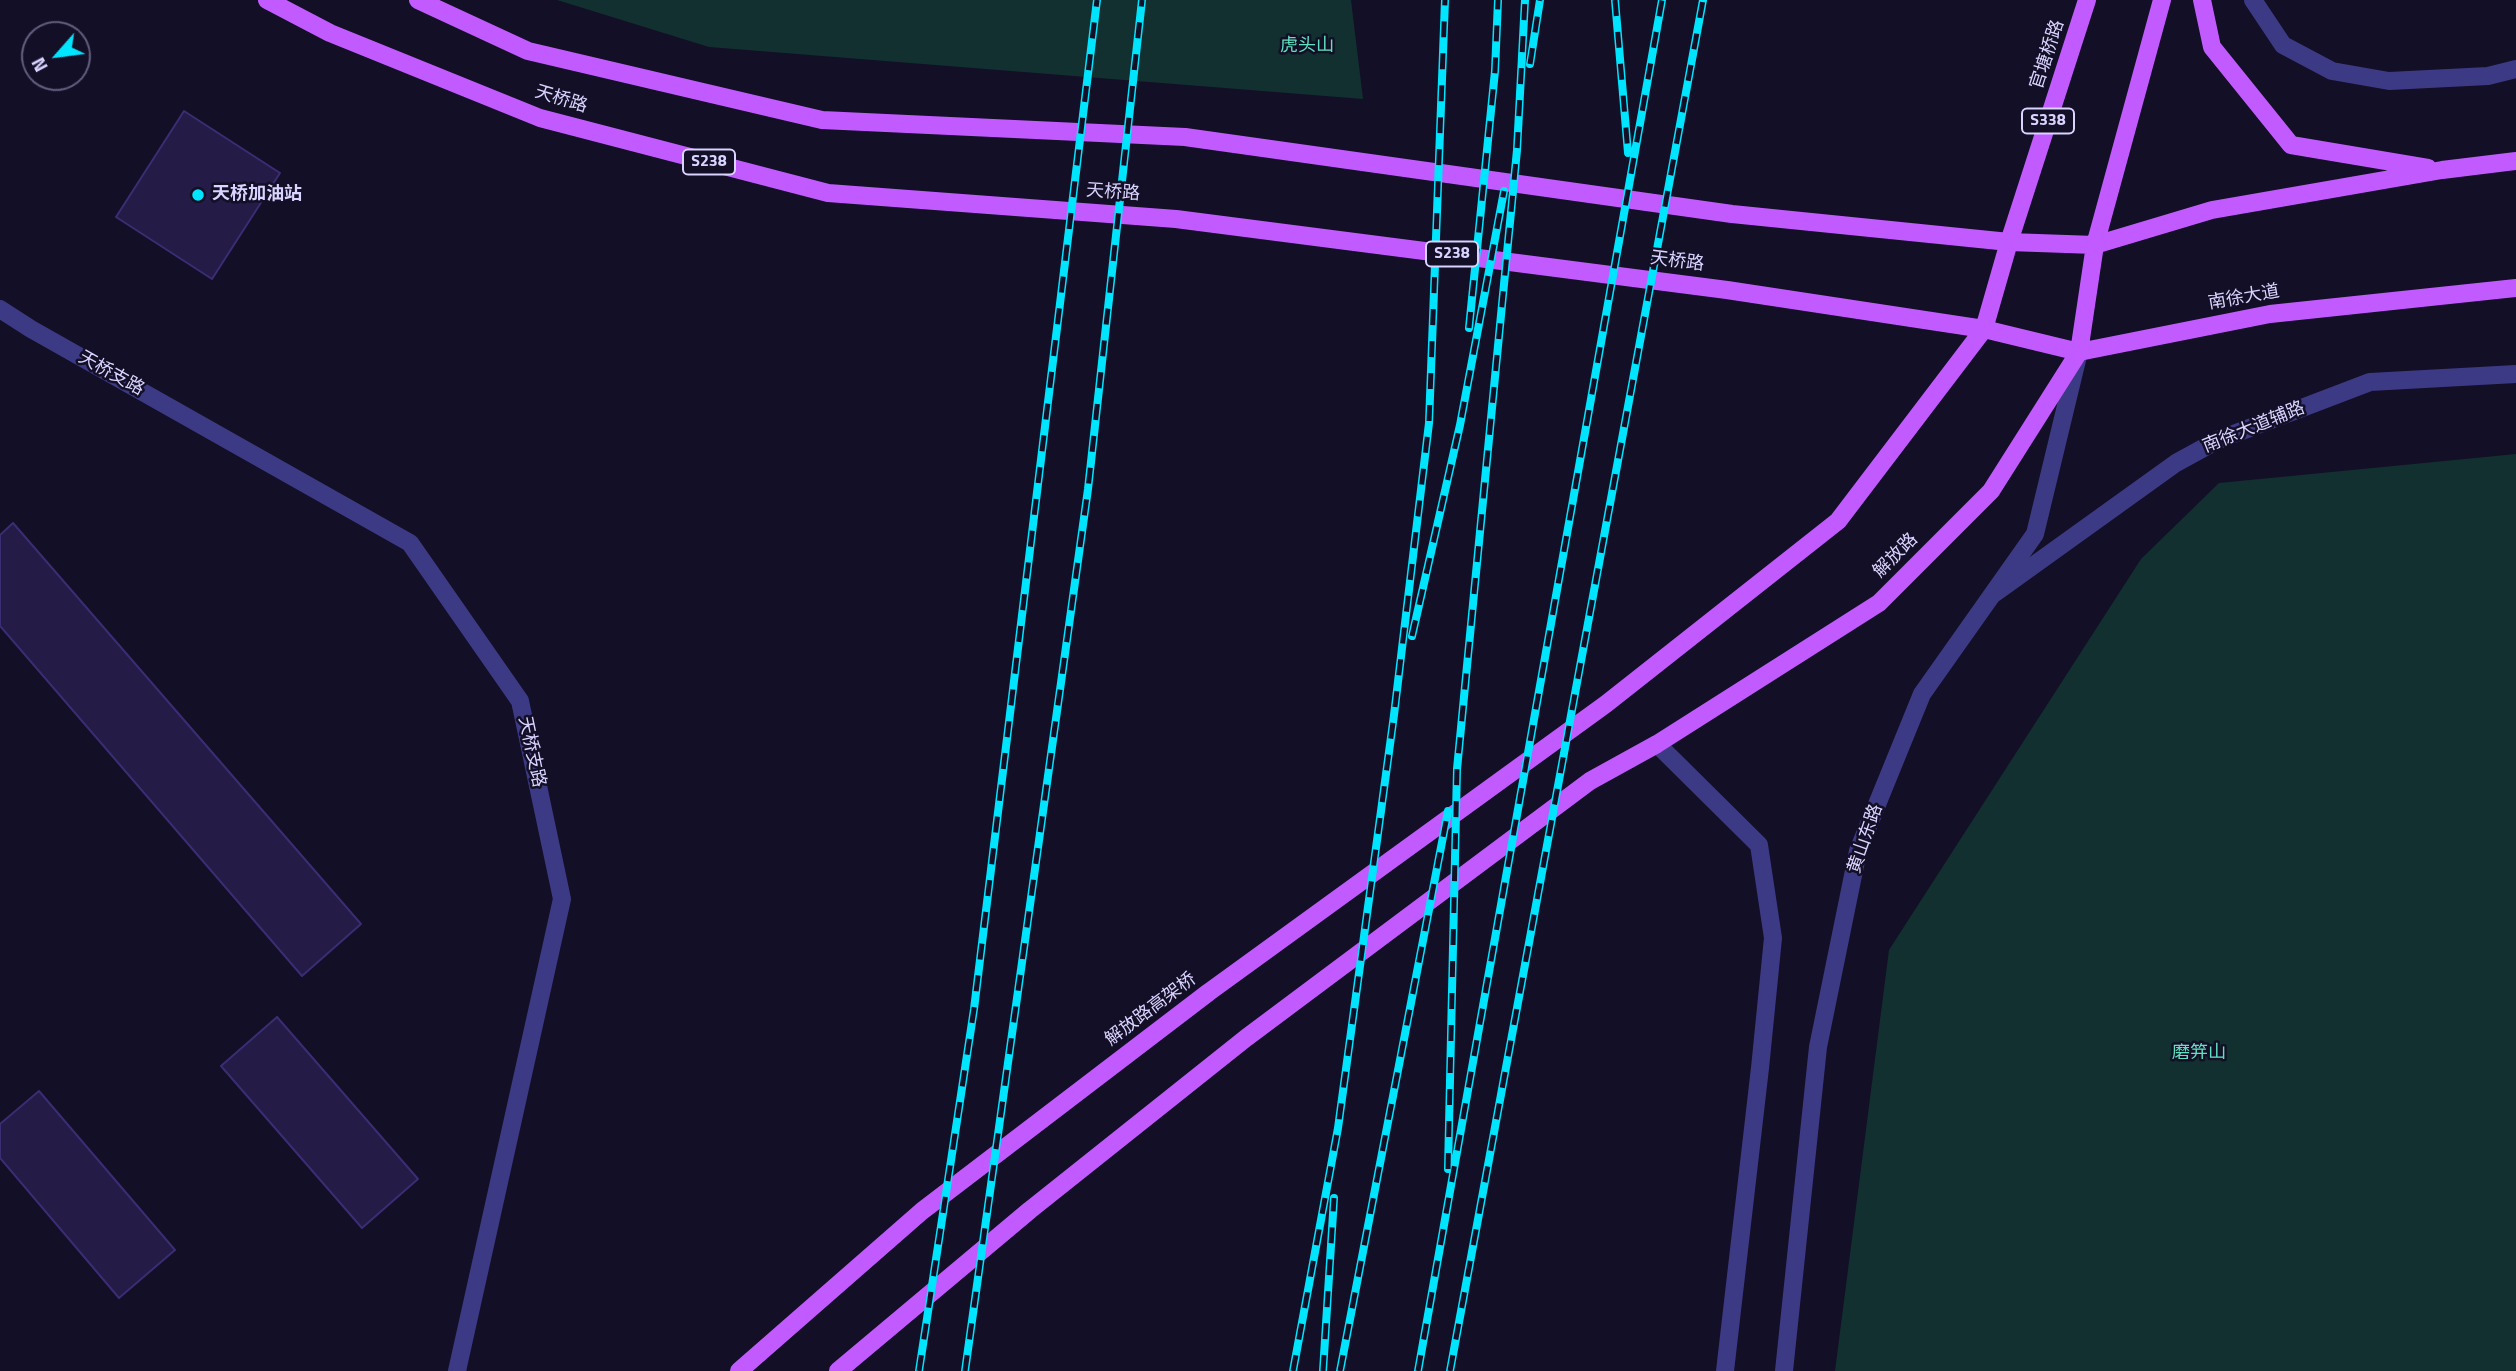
<!DOCTYPE html>
<meta charset="utf-8">
<style>
body{margin:0}
#map{position:relative;width:2516px;height:1371px;overflow:hidden;background:#130f26;font-family:"Titillium Web",sans-serif}
canvas{display:block}
.north{position:absolute;left:21px;top:21px;width:70px;height:70px;box-sizing:border-box;background:#130f26;border:2px solid #625e7d;border-radius:50%;rotate:242deg;font-size:19px;font-weight:700;line-height:28px;text-align:center;color:#d9d4ff}
.north::after{content:'';display:block;margin:auto;width:24px;height:32px;background:#00e5ff;clip-path:polygon(50% 0,100% 100%,50% 72%,0 100%)}
</style>
<div id="map">
<canvas width="2516" height="1371"></canvas>
<div class="north">N</div>
</div>
<script>
const c = document.querySelector('canvas').getContext('2d');
c.lineJoin = 'round';
function fillPath(path, color) { c.fillStyle = color; c.fill(path, 'evenodd'); }
const shape = rows => new Path2D(rows.map(r => 'M' + r).join(''));
function strokePath(path, color, width, dash) { c.strokeStyle = color; c.lineWidth = width; c.lineCap = dash ? 'butt' : 'round'; c.setLineDash(dash || []); c.stroke(path); }
function label(font, color, halo, rows, align = 'center') {
  c.font = font + ' "Titillium Web","Noto Sans SC",sans-serif'; c.lineWidth = 5; c.setLineDash([]); c.textBaseline = 'middle'; c.strokeStyle = halo; c.fillStyle = color; for (const [text, x, y, turn = 0] of rows) {
    c.save(); c.translate(x, y); c.rotate((+turn || 0) * Math.PI / 180); c.textAlign = isNaN(turn) ? turn : align; if (halo) c.strokeText(text, 0, 0); c.fillText(text, 0, 0); c.restore();
  }
}
fillPath(shape([
 [557,0,1351,0,1363,99,709,47],
 [2516,454,2516,1371,1835,1371,1889,950,2141,559,2219,483]
]), '#12302f');
const building = shape([
 [184,111,280,173,212,279,116,217,184,111],
 [13,523,361,924,302,976,0,626,0,535,13,523],
 [277,1017,418,1179,362,1228,221,1066,277,1017],
 [39,1091,175,1250,119,1298,0,1158,0,1124,39,1091]
]);
fillPath(building, '#241b47');
strokePath(building, '#3b2d73', 2);
strokePath(shape([
 [2253,0,2283,45,2332,71,2389,81,2488,76,2516,69],
 [0,309,31,329,410,543,520,701,562,899,457,1371],
 [1995,593,2176,463,2218,440,2370,382,2516,374]
]), '#3d3a85', 18);
strokePath(shape([
 [1657,744,1759,845,1773,938,1760,1068,1725,1371],
 [1784,1371,1818,1047,1858,851,1922,694,2035,534,2078,356]
]), '#3d3a85', 18);
strokePath(shape([
 [267,0,330,33,540,118,828,193,1176,219,1727,290,1984,329,2079,352,2270,314,2516,288],
 [418,0,528,51,822,120,1185,137,1732,214,2009,242,2095,245,2212,210,2442,170,2516,161],
 [2202,0,2212,47,2291,145,2428,168],
 [739,1371,922,1211,1209,992,1606,704,1838,521,1984,329,2009,242,2087,0],
 [838,1371,1030,1210,1246,1038,1590,781,1657,744,1879,603,1991,491,2079,352,2095,245,2162,0]
]), '#c25bff', 18);
const rail = shape([
 [1615,0,1628,153],
 [1530,64,1540,0],
 [1469,328,1495,71,1498,0],
 [1412,636,1460,425,1504,191],
 [1448,1169,1457,769,1517,150,1525,0],
 [919,1371,974,1009,1097,0],
 [965,1371,1088,489,1142,0],
 [1293,1371,1338,1128,1394,715,1429,423,1445,0],
 [1323,1371,1334,1198],
 [1340,1371,1448,811],
 [1418,1371,1662,0],
 [1450,1371,1703,0]
]);
strokePath(rail, '#00e5ff', 8);
strokePath(rail, '#130f26', 5, [16]);
for (const [x, y, r, color] of [
 [198,195,7,"#00e5ff"]
]) { const dot = new Path2D(); dot.arc(x, y, r, 0, 2 * Math.PI); c.fillStyle = color; c.fill(dot); strokePath(dot, '#130f26', 2.5); }
for (const [x, y, w] of [
 [2048,121,52],
 [709,162,52],
 [1452,254,52]
]) { const box = new Path2D(); box.roundRect(x - w / 2, y - 12.5, w, 25, 5); c.fillStyle = '#130f26'; c.fill(box); strokePath(box, '#d9d4ff', 2); }
label('bold 16px', '#d9d4ff', null, [
 ["S338",2048,121],
 ["S238",709,162],
 ["S238",1452,254]
]);
label('18px', '#5fe0c0', '#130f26', [
 ["虎头山",1307,47],
 ["磨笄山",2199,1054]
]);
label('18px', '#d9d4ff', '#130f26', [
 ["官塘桥路",2048,55,-72],
 ["天桥路",561,100,17],
 ["天桥路",1113,193,4],
 ["天桥路",1677,262,7],
 ["南徐大道",2244,298,-10],
 ["天桥支路",111,374,29],
 ["南徐大道辅路",2254,428,-22],
 ["解放路",1896,556,-45],
 ["天桥支路",531,752,78],
 ["黄山东路",1866,839,-71],
 ["解放路高架桥",1151,1010,-37]
]);
label('bold 18px', '#d9d4ff', '#130f26', [
 ["天桥加油站",212,195]
], 'left');
</script>
